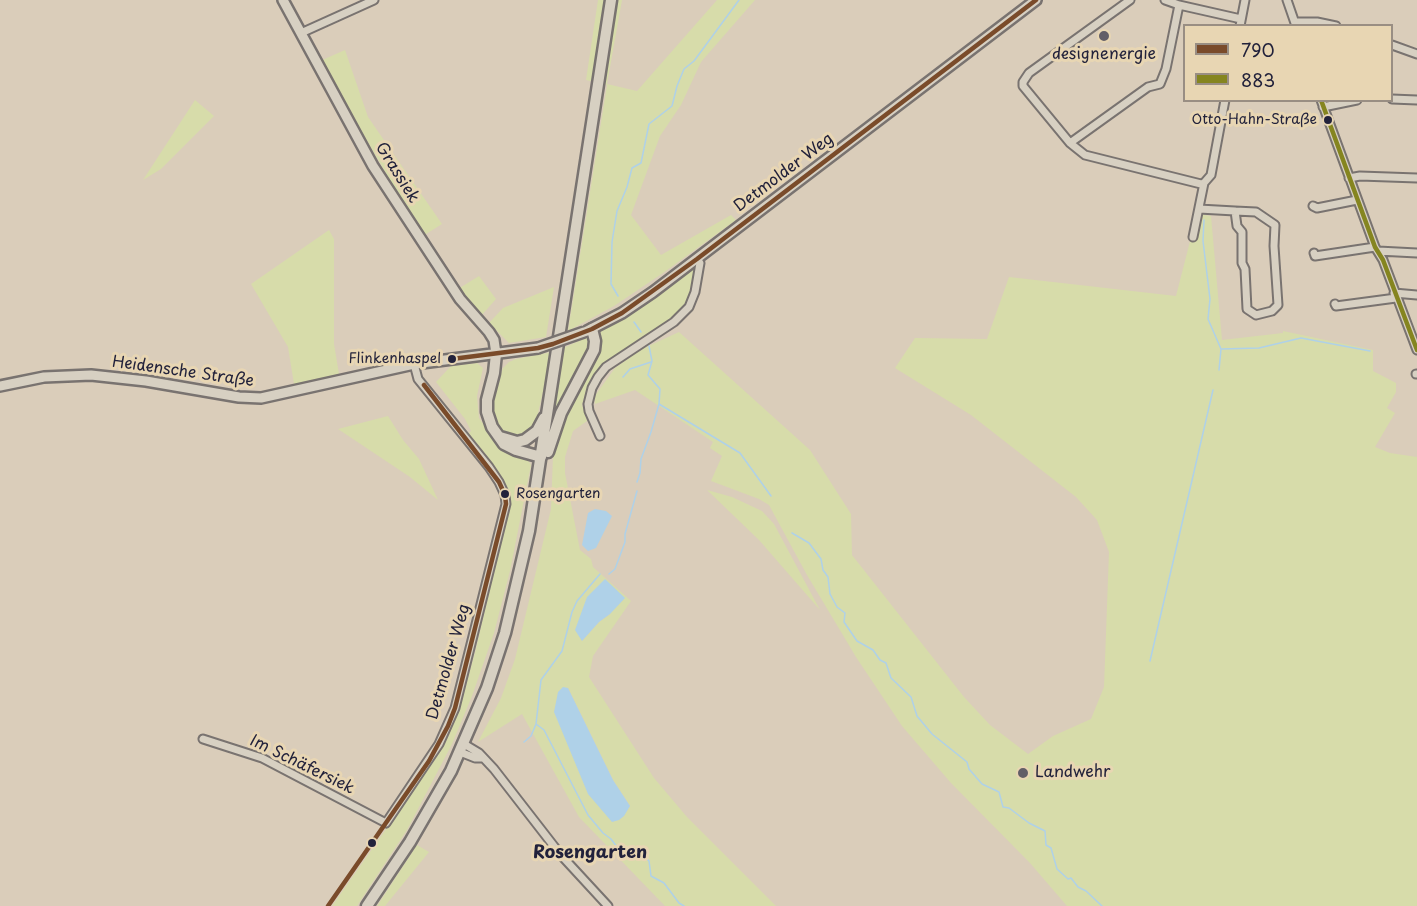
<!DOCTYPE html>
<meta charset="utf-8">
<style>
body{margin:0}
#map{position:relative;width:1417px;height:906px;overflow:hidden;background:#dacdba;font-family:"Playpen Sans",sans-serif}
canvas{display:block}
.legend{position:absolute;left:1183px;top:24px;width:210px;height:78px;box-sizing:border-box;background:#e8d6b3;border:2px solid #998e83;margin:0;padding:8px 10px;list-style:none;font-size:18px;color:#22223b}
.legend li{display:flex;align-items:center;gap:12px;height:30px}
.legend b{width:30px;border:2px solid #998e83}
</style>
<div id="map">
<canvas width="1417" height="906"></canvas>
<ul class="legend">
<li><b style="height:8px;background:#7a4b2a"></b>790</li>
<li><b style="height:8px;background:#858520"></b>883</li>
</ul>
</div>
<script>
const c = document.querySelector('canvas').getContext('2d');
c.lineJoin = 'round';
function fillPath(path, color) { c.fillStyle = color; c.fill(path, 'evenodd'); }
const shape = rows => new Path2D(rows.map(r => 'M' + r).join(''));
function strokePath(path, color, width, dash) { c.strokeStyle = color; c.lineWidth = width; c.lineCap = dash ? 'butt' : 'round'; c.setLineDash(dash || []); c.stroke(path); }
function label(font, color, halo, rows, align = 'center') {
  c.font = font + ' "Playpen Sans",sans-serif'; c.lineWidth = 6; c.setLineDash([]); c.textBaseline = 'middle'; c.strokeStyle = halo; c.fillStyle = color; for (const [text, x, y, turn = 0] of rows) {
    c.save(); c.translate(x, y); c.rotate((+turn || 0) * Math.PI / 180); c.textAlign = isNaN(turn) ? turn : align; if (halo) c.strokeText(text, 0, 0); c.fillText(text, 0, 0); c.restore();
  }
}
fillPath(shape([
 [598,0,622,0,607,84,637,91,717,0,755,0,701,62,681,105,660,136,631,215,661,255,731,215,736,220,663,273,614,306,568,331,607,85,586,80],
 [345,50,368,117,442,224,423,236,320,61],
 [195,100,214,116,161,169,143,180],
 [1197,214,1211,216,1222,340,1283,333,1283,331,1373,350,1373,371,1396,383,1396,392,1387,408,1395,413,1375,447,1390,453,1417,457,1417,906,1067,906,1030,863,951,783,902,726,856,657,807,575,769,505,759,499,711,481,722,456,710,448,713,442,635,390,595,404,594,397,615,368,642,349,679,332,810,450,851,514,852,555,964,697,990,725,1028,754,1053,736,1091,719,1104,687,1109,552,1097,520,1076,497,971,415,895,368,915,338,987,339,1009,277,1176,296],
 [329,230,334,239,334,344,339,374,294,384,288,347,251,284],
 [691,269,695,270,692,290,685,304,672,319,601,366,587,387,582,405,587,421,573,431,565,457,565,473,580,550,591,559,593,567,631,601,593,656,589,677,654,778,687,817,776,906,665,906,579,817,522,714,478,742,501,698,515,659,551,509,553,456,555,443,563,415,598,337,602,329,632,312],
 [605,580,610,614,599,622,582,641],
 [568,688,613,780,630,806,613,822,554,712],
 [479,276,496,299,481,316,458,289],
 [554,287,546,337,509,343,489,323,503,308],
 [586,338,589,340,590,349,552,426,550,426,563,348],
 [552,352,536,422,531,429,526,433,517,436,501,430,495,422,492,410,493,393,503,368,509,362,516,359],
 [477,363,483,368,477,396,479,418,500,448,527,459,531,465,510,571,494,633,472,696,452,744,407,830,357,906,332,906,436,758,461,703,476,649,510,499,506,487,493,465,468,434,471,431,465,419,436,382,451,366],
 [388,416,403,440,419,459,438,500,410,477,338,429],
 [707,490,732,497,762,511,774,524,820,610,759,540],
 [417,845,429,852,385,906,377,906]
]), '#d7dcaa');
fillPath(shape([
 [595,509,606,511,612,516,596,548,588,551,582,545,588,513],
 [605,579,625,598,610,614,599,622,582,641,575,630,587,597],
 [563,687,568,688,613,780,630,806,624,816,619,820,612,822,588,794,554,712,558,692]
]), '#afd1e8');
strokePath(shape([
 [1204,220,1203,241,1210,299,1208,319,1221,349,1219,370],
 [618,296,611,284,612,242,617,211,627,187,632,168,641,163,649,124,672,106,677,86,684,69,694,61,739,0],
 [634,322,641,332],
 [1221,349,1259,348,1301,338,1370,351],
 [623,377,630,369,651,362],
 [659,404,740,453,771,496],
 [637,482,640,473,641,459,651,432,659,404,660,389,648,375,652,361,649,346],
 [792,533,809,543,821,559,823,570,828,577,830,594,837,607,845,613,844,622,857,641,873,650,880,660,886,663,891,678,911,697,917,716,932,734,967,762,969,769,982,784,999,792,1003,807,1009,808,1029,823,1045,831,1046,845,1051,848,1057,869,1068,879,1071,878,1078,887,1086,891,1102,906],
 [600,574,577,601,572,612,562,651,541,680,536,724,544,730,588,815,603,833,611,839,617,847,634,859,643,855,649,861,651,876,664,883,679,903,684,906],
 [609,574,615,569,625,542,625,534,637,491],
 [1150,661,1213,390],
 [524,742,531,736,536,724]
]), '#afd1e8', 1.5);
const street = shape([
 [1130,0,1029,73,1023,82,1023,86,1070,143,1085,155,1201,184,1204,183],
 [1165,0,1179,5,1241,19],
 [1287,0,1296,26],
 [1295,22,1317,22,1336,26],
 [1240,26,1245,0],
 [301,33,374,0],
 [1392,45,1417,54],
 [1392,99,1417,100],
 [1321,100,1375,247,1383,260,1417,350],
 [1323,107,1357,100],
 [1070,143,1148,87,1160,84,1166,69,1179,5],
 [1349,178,1360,176,1417,178],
 [1313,206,1317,208,1357,200],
 [1199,209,1235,211,1256,212,1275,225,1274,246,1278,305,1272,311,1256,315,1247,309,1245,269,1242,263,1242,232,1237,226,1235,211],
 [1193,237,1204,183,1211,175,1225,100],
 [1378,251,1417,253],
 [1314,253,1315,256,1375,247],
 [1394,293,1417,295],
 [1335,304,1336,306,1396,298],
 [1416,374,1417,374],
 [600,436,589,411,588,404,592,388,598,377,606,367,674,322,689,307,695,292,700,263,697,259],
 [203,739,262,758,386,823,439,744,455,708,506,504,505,495,499,482,489,467,418,379,414,364],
 [464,744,479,753,494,769,560,854,608,906],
 [460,752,475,758,482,758]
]);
const secondary = shape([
 [283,0,373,166,460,299,489,332,494,340,496,354],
 [587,331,622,313,653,292,1036,0],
 [0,386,44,377,91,375,146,381,239,397,261,398,414,364,538,348]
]);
const primary = shape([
 [496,354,494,373,487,400,487,412,492,427,504,444,516,450,541,457],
 [500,437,517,442,525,440,537,431,544,418],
 [548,452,561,413,594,350,595,341,592,329],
 [367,906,410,842,451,771,487,688,505,633,529,531,611,0]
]);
strokePath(street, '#797370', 11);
strokePath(secondary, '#797370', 14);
strokePath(primary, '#797370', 15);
strokePath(street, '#d7d0c2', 7);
strokePath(secondary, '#d7d0c2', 9);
strokePath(primary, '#d7d0c2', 10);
const secondaryBridge = shape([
 [538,348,584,332]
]);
strokePath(secondaryBridge, '#797370', 14, []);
strokePath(secondaryBridge, '#d7d0c2', 9);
strokePath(shape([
 [452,359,538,348,553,344,592,329,622,313,697,259,1036,0],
 [328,906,429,761,448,726,455,708,506,504,505,495,499,482,424,385]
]), '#7a4b2a', 4.5);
strokePath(shape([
 [1321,100,1375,247,1383,260,1417,350]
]), '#858520', 4.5);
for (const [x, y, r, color] of [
 [1104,36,6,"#625e67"],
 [1328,120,5,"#22223b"],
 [452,359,5,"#22223b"],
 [505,494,5,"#22223b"],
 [1023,773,6,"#625e67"],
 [372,843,5,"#22223b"]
]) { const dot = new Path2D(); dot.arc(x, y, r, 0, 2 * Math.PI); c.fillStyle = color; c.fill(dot); strokePath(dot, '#e8d6b3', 2); }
label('14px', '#22223b', '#e8d6b3', [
 ["Otto-Hahn-Straße",1317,120],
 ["Flinkenhaspel",441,359],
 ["Rosengarten",516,494,"left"]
], 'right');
label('16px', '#22223b', '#e8d6b3', [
 ["designenergie",1104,55],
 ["Landwehr",1035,773,"left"]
]);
label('16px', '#22223b', '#e8d6b3', [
 ["Grassiek",397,173,58],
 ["Detmolder Weg",784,173,-37],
 ["Heidensche Straße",183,372,8],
 ["Detmolder Weg",449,662,-74],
 ["Im Schäfersiek",302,765,26]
]);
label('bold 18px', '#22223b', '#e8d6b3', [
 ["Rosengarten",590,853]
]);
</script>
